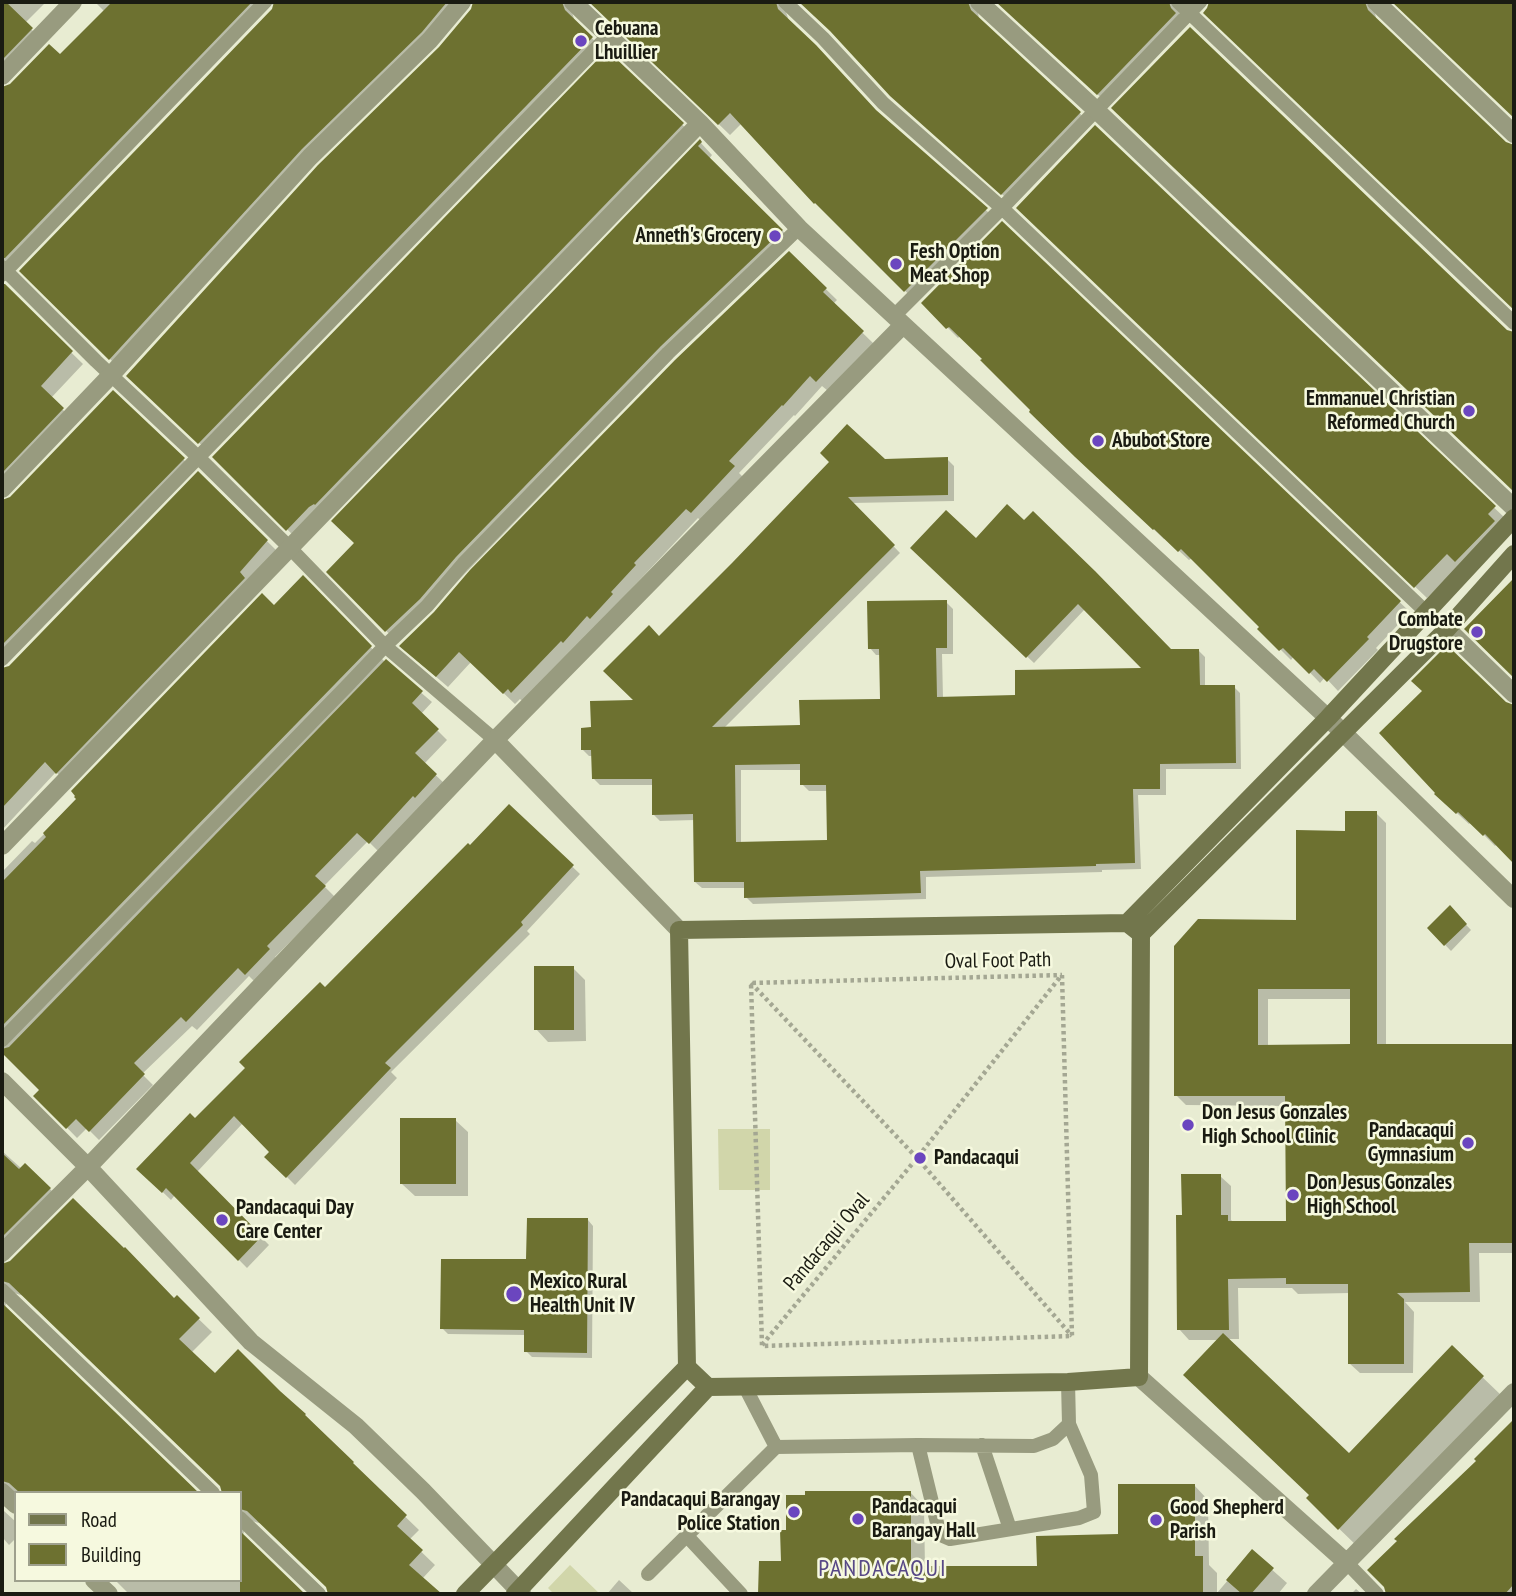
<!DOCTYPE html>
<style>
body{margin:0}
#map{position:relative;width:1516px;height:1596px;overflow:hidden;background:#e8ecd2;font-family:"PT Sans Narrow",sans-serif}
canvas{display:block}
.frame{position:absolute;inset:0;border:4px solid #1a1b12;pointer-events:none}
.legend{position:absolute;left:14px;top:1491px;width:228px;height:91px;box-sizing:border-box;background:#f6f9df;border:2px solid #9ea08d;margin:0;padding:9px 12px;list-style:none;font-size:21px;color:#1a1b12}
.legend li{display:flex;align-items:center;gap:14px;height:35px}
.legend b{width:35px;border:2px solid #9ea08d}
</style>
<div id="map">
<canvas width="1516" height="1596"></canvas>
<div class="frame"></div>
<ul class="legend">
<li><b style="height:9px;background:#72764c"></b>Road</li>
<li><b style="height:19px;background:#6d7130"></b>Building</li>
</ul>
</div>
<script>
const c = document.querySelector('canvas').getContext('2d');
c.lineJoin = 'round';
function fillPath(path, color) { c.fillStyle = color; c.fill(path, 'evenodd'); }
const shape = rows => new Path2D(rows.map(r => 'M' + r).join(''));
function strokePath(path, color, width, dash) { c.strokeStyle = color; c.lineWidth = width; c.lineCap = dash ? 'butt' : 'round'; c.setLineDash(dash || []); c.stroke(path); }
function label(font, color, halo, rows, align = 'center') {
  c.font = font + ' "PT Sans Narrow",sans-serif'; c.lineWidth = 5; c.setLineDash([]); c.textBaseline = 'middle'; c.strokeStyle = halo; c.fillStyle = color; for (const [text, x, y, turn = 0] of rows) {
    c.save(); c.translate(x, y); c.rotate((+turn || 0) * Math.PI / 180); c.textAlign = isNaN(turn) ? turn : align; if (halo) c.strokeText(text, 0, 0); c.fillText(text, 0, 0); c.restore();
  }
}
fillPath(shape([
 [718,1129,770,1129,770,1190,719,1190],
 [570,1565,600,1594,554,1594,548,1588]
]), '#d1d6aa');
fillPath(shape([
 [2,2,46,2,25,23,42,40,4,80,2,88,5,89,60,56,105,12,95,2,470,2,312,160,121,370,22,271,273,10,276,4,270,5,3,275,3,286,83,364,51,398,73,420,4,492,2,498],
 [474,2,585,2,572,12,575,22,603,49,210,453,139,387,440,49,472,10],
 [589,2,991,2,978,12,979,19,1091,124,1013,204,903,107,836,35,805,6,799,3,789,6,786,12,789,21,880,115,998,221,916,302,742,123,730,135,594,4],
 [994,2,1210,2,1201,9,1179,11,1179,17,1109,105,1000,4],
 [1213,2,1388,2,1375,12,1376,19,1510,147,1514,147,1514,308,1205,12],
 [1392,2,1514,2,1514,117,1397,4],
 [607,53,695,137,300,542,214,457],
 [1124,119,1506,332,1514,334,1514,491],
 [1095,127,1506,519,1427,598,1029,219],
 [700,142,712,155,709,159,794,242,673,358,398,643,329,572,357,544],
 [1002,224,1410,612,1376,648,1378,650,1338,691,1325,677,1320,683,1294,656,1291,660,1260,629,1261,627,1192,558,1189,560,1165,538,1164,539,1087,467,984,359,960,336,958,338,923,303],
 [789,253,837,300,833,304,874,344,828,391,822,386,795,416,794,415,739,473,745,479,703,523,698,518,524,703,520,699,515,704,471,662,448,687,413,657],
 [183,459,194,470,6,663,3,669,10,667,198,473,278,552,68,784,56,772,2,830,2,501,6,501],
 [947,459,954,466,954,501,852,503,900,553,723,729,801,727,882,701,881,655,876,655,870,648,946,602,953,609,953,654,942,654,943,698,1017,697,1145,670,1085,609,1034,663,912,548,976,541,1170,651,1198,650,1205,657,1205,687,1234,687,1240,693,1241,769,1166,769,1166,795,1138,795,1141,869,1102,870,1102,872,926,877,926,899,753,904,746,897,746,888,702,888,695,882,695,820,660,821,654,815,653,785,600,785,594,779,593,756,589,756,582,749,593,729,637,702,659,638,884,460],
 [741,770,802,770,802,784,809,791,828,791,829,842,741,844],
 [303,578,385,662,432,702,421,714,447,740,424,764,446,785,380,853,368,841,324,886,335,897,275,957,278,960,256,983,249,976,197,1030,192,1026,142,1074,153,1085,99,1140,87,1128,77,1138,36,1096,41,1090,2,1050,2,872,32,841,35,843],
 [1510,707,1514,707,1514,862,1497,844,1495,846,1471,822,1469,824,1448,805],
 [509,806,580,874,527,931,530,934,391,1072,397,1078,295,1185,267,1157,272,1152,243,1123,197,1172,269,1245,247,1268,175,1195,171,1200,139,1169,195,1120,325,989,470,847],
 [1376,813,1386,823,1386,1046,1514,1045,1514,1253,1479,1253,1480,1302,1405,1302,1414,1312,1413,1373,1360,1373,1349,1363,1350,1293,1298,1294,1292,1288,1238,1288,1239,1339,1227,1339,1349,1455,1452,1348,1502,1396,1358,1547,1327,1517,1311,1495,1219,1340,1189,1340,1179,1329,1184,1217,1220,1176,1231,1186,1231,1220,1234,1223,1288,1223,1287,1106,1186,1105,1176,1095,1298,921,1347,833],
 [1268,999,1351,999,1351,1046,1268,1046],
 [1450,908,1471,930,1451,951,1429,928],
 [573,968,585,980,586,1041,548,1042,536,1029],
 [455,1120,468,1132,468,1196,415,1196,402,1184],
 [2,1151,22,1169,50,1189,63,1202,7,1258,2,1268,175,1300,177,1298,212,1332,191,1353,215,1375,305,1415,365,1478,419,1530,409,1540,435,1565,422,1579,440,1594,330,1594,327,1587,262,1524,252,1521,246,1525,243,1535,246,1539,303,1594,129,1594,116,1581,117,1580,240,1580,240,1493,222,1486,24,1296,14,1293,8,1297,5,1307,196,1493,16,1493,4,1503,4,1511,16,1522,16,1538,9,1545,2,1537],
 [588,1220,593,1226,592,1358,532,1357,526,1351,526,1335,448,1334,442,1328,528,1261],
 [1514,1420,1514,1594,1388,1594,1479,1461,1499,1437,1498,1435],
 [1194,1485,1208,1500,1209,1565,1217,1573,1217,1593,1252,1552,1287,1583,1278,1594,760,1594,760,1562,783,1563,910,1492,924,1507,925,1568,1039,1568,1120,1536],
 [619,1580,634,1594,607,1594],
 [1356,1589,1362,1594,1351,1594]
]), '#0003');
fillPath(shape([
 [2,2,6,2,33,28,2,60],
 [112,2,252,2,5,258,2,258,2,87,10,84,49,44,60,54],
 [274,2,447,2,422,32,302,149,109,360,19,271,272,9],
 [473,2,562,2,565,10,593,37,198,444,126,376,318,165,439,47,471,9],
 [589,2,776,2,778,9,816,45,876,110,988,208,904,292,815,203,814,204,730,113,718,125],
 [799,2,968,2,971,10,1081,112,1001,195,890,96,830,31],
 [996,2,1169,2,1171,8,1176,13,1097,95],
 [1209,2,1365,2,1368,10,1506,142,1514,145,1514,310,1203,13,1207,8],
 [1392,2,1514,2,1514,118],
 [1190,27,1507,330,1514,332,1514,488,1512,490,1111,108],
 [607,50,684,123,315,505,314,504,309,507,286,531,212,457],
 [1095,125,1496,506,1488,514,1495,521,1455,562,1447,554,1414,588,1016,208],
 [700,139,702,142,698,146,783,230,661,346,456,557,420,599,385,632,326,572,354,543,331,521],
 [1002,221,1401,601,1367,637,1369,639,1327,682,1314,669,1309,674,1283,648,1279,651,1257,629,1259,627,1181,549,1178,552,1154,529,1153,530,1075,457,1029,412,1030,410,980,360,982,359,949,327,946,329,921,303],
 [789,251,827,288,823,292,864,331,816,382,810,376,783,406,782,405,729,461,735,466,691,513,686,509,634,563,636,565,611,592,613,594,590,619,587,616,563,643,561,641,511,693,508,689,503,694,459,652,436,677,399,646,434,612,470,570,675,360],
 [2,284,5,284,73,351,41,386,64,408,2,473],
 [113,390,185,458,2,645,2,500,10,497],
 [847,424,885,459,948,457,948,495,848,497,895,545,712,727,800,725,799,700,880,699,879,649,868,649,867,601,947,600,947,648,936,648,937,697,1015,695,1015,670,1141,668,1078,604,1026,658,910,548,946,510,976,538,1007,504,1024,520,1033,511,1095,571,1171,649,1199,649,1200,685,1235,685,1236,763,1160,764,1160,789,1133,789,1135,863,1096,864,1096,866,920,871,921,893,744,898,744,882,694,882,693,814,652,815,652,779,592,779,591,750,581,750,581,728,591,727,590,701,633,700,603,671,649,625,659,636,732,563,829,462,820,453],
 [800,764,800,785,826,785,827,840,736,842,735,765],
 [198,471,268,540,240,572,245,578,56,774,45,762,2,808,2,668,9,666],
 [303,575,372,646,2,1026,2,882,46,837,43,833,76,799,74,797,75,796,71,791,262,593,274,605],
 [1514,578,1514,678,1464,629],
 [1447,645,1506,702,1514,705,1514,864,1485,834,1483,836,1458,812,1456,814,1434,794,1435,793,1379,733,1422,691,1411,681],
 [386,659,423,691,412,703,439,729,415,753,437,774,415,798,413,796,369,844,357,833,315,876,326,886,267,946,270,949,245,975,238,968,186,1022,181,1017,134,1063,145,1074,89,1132,76,1119,66,1129,33,1096,39,1090,2,1053,2,1049,9,1047],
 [509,804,574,865,521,922,523,925,385,1063,391,1068,286,1178,264,1157,269,1152,234,1116,190,1163,262,1236,238,1261,166,1188,162,1193,136,1169,190,1113,195,1118,245,1068,239,1062,320,982,325,987,468,843,470,845],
 [1345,811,1377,811,1377,1044,1514,1044,1514,1243,1469,1243,1470,1292,1397,1293,1404,1299,1404,1364,1348,1364,1348,1284,1286,1284,1286,1278,1228,1279,1229,1330,1177,1330,1176,1215,1182,1215,1181,1174,1221,1174,1221,1215,1228,1215,1228,1221,1286,1221,1285,1096,1174,1096,1174,946,1198,919,1296,920,1296,830,1345,831],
 [1258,989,1350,989,1350,1044,1258,1045],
 [1450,905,1467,924,1444,946,1427,928],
 [534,966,574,966,574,1030,534,1030],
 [400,1118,456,1118,456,1184,400,1184],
 [2,1153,19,1169,25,1163,51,1188,2,1237],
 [73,1198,124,1248,125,1247,174,1298,177,1295,200,1318,179,1339,215,1373,238,1349,280,1391,306,1414,305,1415,354,1462,353,1463,407,1515,397,1526,423,1550,409,1565,442,1594,328,1594,326,1587,247,1511,240,1509,240,1493,222,1493,220,1486,9,1283,2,1281,2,1264,10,1261],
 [527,1218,588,1218,587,1353,524,1352,524,1330,440,1329,441,1259,526,1259],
 [2,1303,199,1493,20,1493,9,1483,2,1481],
 [1223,1333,1349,1453,1452,1345,1484,1376,1338,1530,1306,1498,1309,1495,1183,1375],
 [1514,1419,1514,1584,1505,1594,1386,1594,1384,1587,1367,1570,1397,1541,1394,1539,1476,1461,1474,1459],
 [1118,1484,1195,1484,1195,1556,1203,1556,1203,1594,758,1594,759,1561,781,1561,780,1530,786,1530,786,1495,805,1495,805,1491,911,1491,911,1566,1037,1566,1036,1536,1118,1534],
 [240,1531,305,1594,240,1594],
 [1252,1549,1274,1568,1251,1594,1242,1594,1226,1580]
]), '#6d7130');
strokePath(shape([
 [1062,975,1072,1336,762,1346,751,983,1062,975],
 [751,983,917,1158,1072,1336],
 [762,1345,917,1158,1061,976],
 [1511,1594,1514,1591]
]), '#a4a793', 4.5, [3.5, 3.5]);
strokePath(shape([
 [785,2,823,38,883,103,1002,208,1426,612],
 [1178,2,1514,323],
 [2,267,96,361,198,457,289,547,385,646,495,740],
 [2,275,265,2],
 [894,316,1002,208,1200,2],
 [2,659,608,36],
 [2,1040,347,686,385,646,427,606,463,564,668,353,799,228],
 [2,1290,213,1493],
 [745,1387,776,1447,918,1445,1034,1446,1053,1439,1069,1424,1068,1382],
 [918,1445,938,1527,943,1536,950,1539,1079,1518,1094,1512,1091,1475,1069,1424],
 [982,1445,1010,1529],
 [240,1518,319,1594],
 [686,1535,741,1594],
 [1347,1563,1377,1594],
 [648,1574,776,1447]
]), '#989b7f', 14);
strokePath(shape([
 [573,2,700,123,799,228,1328,718,1514,899],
 [979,2,1095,109,1514,508],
 [1376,2,1514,134],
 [2,76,73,2],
 [2,489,111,375,310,157,430,40,462,2],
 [1447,629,1514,694],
 [495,740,679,930],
 [2,846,700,123],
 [2,1081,88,1167,251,1342,356,1426,423,1491,522,1594],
 [2,1253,88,1167,495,740,903,325],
 [1139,1377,1347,1563],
 [2,1492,16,1505],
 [94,1580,109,1594],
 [1316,1594,1514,1392]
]), '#989b7f', 18);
strokePath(shape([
 [1127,923,1141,934,1139,1377,1068,1382,708,1387,687,1367,679,930,1127,923],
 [1127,923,1328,718,1514,518],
 [1141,934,1447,629,1514,554],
 [465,1594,687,1367],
 [515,1594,708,1387]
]), '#72764c', 18);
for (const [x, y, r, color] of [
 [581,41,7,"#6b46bf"],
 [775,236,7,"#6b46bf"],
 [896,264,7,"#6b46bf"],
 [1469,411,7,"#6b46bf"],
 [1098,441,7,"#6b46bf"],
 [1477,632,7,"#6b46bf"],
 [1188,1125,7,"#6b46bf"],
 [1468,1143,7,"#6b46bf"],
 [920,1158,7,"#6b46bf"],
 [1293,1195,7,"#6b46bf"],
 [222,1220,7,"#6b46bf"],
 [514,1294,9,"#6b46bf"],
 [794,1512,7,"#6b46bf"],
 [858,1519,7,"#6b46bf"],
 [1156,1520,7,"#6b46bf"]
]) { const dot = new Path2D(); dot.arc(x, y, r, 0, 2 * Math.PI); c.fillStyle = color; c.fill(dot); strokePath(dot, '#f6f9df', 2.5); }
label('bold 21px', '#1a1b12', '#f6f9df', [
 ["Cebuana",595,29],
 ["Lhuillier",595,53],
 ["Anneth's Grocery",761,236,"right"],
 ["Fesh Option",910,252],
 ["Meat Shop",910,276],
 ["Emmanuel Christian",1455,399,"right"],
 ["Reformed Church",1455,423,"right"],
 ["Abubot Store",1112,441],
 ["Combate",1463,620,"right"],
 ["Drugstore",1463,644,"right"],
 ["Don Jesus Gonzales",1202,1113],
 ["High School Clinic",1202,1137],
 ["Pandacaqui",1454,1131,"right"],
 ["Gymnasium",1454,1155,"right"],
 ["Pandacaqui",934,1158],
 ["Don Jesus Gonzales",1307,1183],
 ["High School",1307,1207],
 ["Pandacaqui Day",236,1208],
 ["Care Center",236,1232],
 ["Mexico Rural",530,1282],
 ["Health Unit IV",530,1306],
 ["Pandacaqui Barangay",780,1500,"right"],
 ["Police Station",780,1524,"right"],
 ["Pandacaqui",872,1507],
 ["Barangay Hall",872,1531],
 ["Good Shepherd",1170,1508],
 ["Parish",1170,1532]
], 'left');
label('21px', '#1a1b12', '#f6f9df', [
 ["Oval Foot Path",998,961,-1],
 ["Pandacaqui Oval",827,1242,-50]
]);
c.letterSpacing = '2px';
label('24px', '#574886', '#f6f9df', [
 ["PANDACAQUI",883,1569]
]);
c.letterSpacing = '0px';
</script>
